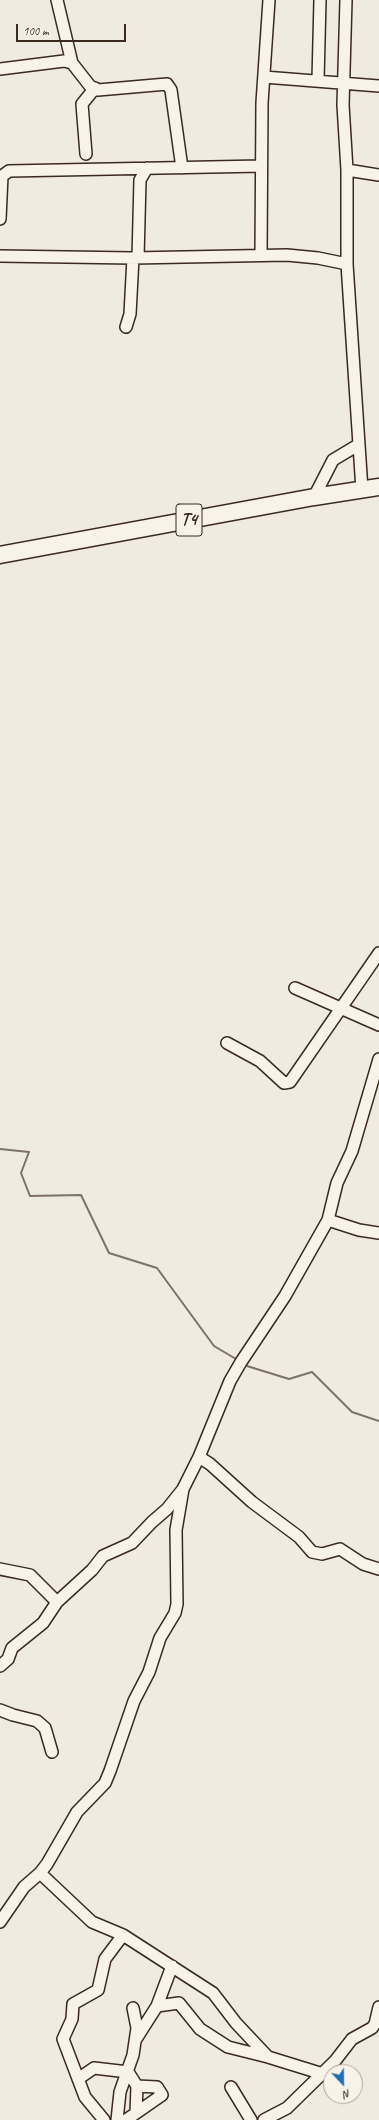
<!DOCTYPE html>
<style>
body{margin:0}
#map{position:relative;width:379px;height:2120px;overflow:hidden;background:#efebe0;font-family:Caveat,sans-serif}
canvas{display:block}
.north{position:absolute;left:323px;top:2064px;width:40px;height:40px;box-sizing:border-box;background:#f7f3e8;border:1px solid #aca397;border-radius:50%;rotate:158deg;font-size:11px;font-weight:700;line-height:16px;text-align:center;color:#3b2a1e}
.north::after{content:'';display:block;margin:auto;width:14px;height:18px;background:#1f6fb2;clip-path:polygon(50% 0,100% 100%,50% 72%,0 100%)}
.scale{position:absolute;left:16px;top:24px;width:110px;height:18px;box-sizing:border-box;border:2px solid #3b2a1e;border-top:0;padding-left:5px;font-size:12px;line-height:14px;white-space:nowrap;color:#3b2a1e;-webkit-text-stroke:3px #f7f3e8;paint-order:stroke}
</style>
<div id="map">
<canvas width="379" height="2120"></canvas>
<div class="north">N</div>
<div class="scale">100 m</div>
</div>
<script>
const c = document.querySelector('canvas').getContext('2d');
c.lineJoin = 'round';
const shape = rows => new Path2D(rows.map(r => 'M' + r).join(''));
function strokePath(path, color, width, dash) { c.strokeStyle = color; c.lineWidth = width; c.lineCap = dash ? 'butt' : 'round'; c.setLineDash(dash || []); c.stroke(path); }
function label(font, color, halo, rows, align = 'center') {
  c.font = font + ' Caveat,sans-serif'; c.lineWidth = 3.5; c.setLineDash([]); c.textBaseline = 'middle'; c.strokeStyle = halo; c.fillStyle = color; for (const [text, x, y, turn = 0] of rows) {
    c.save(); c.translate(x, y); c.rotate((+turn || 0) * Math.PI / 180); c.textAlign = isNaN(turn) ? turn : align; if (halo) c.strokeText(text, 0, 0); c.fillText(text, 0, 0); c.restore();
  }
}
strokePath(shape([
 [0,1149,29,1152,21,1173,30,1196,81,1195,109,1253,157,1268,214,1346,236,1359],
 [247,1366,289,1379,312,1372,352,1412,379,1421]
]), '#7e7266', 2);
const minor = shape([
 [57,0,72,63],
 [346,0,343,105,347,170,347,264],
 [0,69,64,61,72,63,90,86,98,90,167,84,171,90,182,168],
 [264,77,379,86],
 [318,80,320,0],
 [86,154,82,104,95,88],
 [347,170,379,175],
 [0,219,2,176,9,171,261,166],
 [261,255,262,103,269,0],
 [0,256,133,258,287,255,318,258,347,264,362,490],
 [138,258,140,180,147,168],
 [126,327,130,314,133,258],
 [314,497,333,460,358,445],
 [295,988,379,1025],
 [227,1043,260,1061,284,1083,290,1082,379,953],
 [328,1220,359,1230,379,1233],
 [199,1457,210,1464,252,1502,299,1537,312,1552,322,1554,340,1549,363,1564,379,1569],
 [0,1569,30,1575,57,1602],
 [0,1666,8,1659,12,1648,43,1623,57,1602,92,1570,103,1556,132,1543,152,1522,167,1509,183,1489,199,1457,230,1381,241,1362,285,1296,328,1220,337,1183,352,1151,379,1059],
 [0,1710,13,1715,37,1721,45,1728,52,1752],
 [40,1873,92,1922,123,1935,213,1993,236,2023,268,2057,323,2074],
 [0,1922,24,1887,40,1873,47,1864,77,1812,105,1783,110,1771,134,1701,149,1672,160,1638,175,1613,177,1604,176,1530,183,1489],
 [157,2006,172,1966],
 [136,2039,157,2006,179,2003,200,2029,228,2047,268,2057],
 [78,2079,94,2068,128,2072,137,2086,157,2087,162,2095,126,2120],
 [231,2087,251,2120],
 [136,2113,137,2086],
 [104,2120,85,2097,63,2039,72,2019,73,2004,98,1990,105,1959,123,1935],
 [117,2120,120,2092,133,2055,137,2028,133,2008],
 [264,2120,287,2108,335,2061,352,2039,372,2028,375,2024,379,2007]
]);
const highway = shape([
 [0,555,314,497,379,487]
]);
strokePath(minor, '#3b2a1e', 14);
strokePath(highway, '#3b2a1e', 19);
strokePath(minor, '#f7f3e8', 11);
strokePath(highway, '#f7f3e8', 16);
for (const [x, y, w] of [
 [189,520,26]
]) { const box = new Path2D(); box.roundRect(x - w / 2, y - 16, w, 32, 3); c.fillStyle = '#f7f3e8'; c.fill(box); strokePath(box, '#3b2a1e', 1); }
label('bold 18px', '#3b2a1e', null, [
 ["T4",189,520]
]);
</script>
